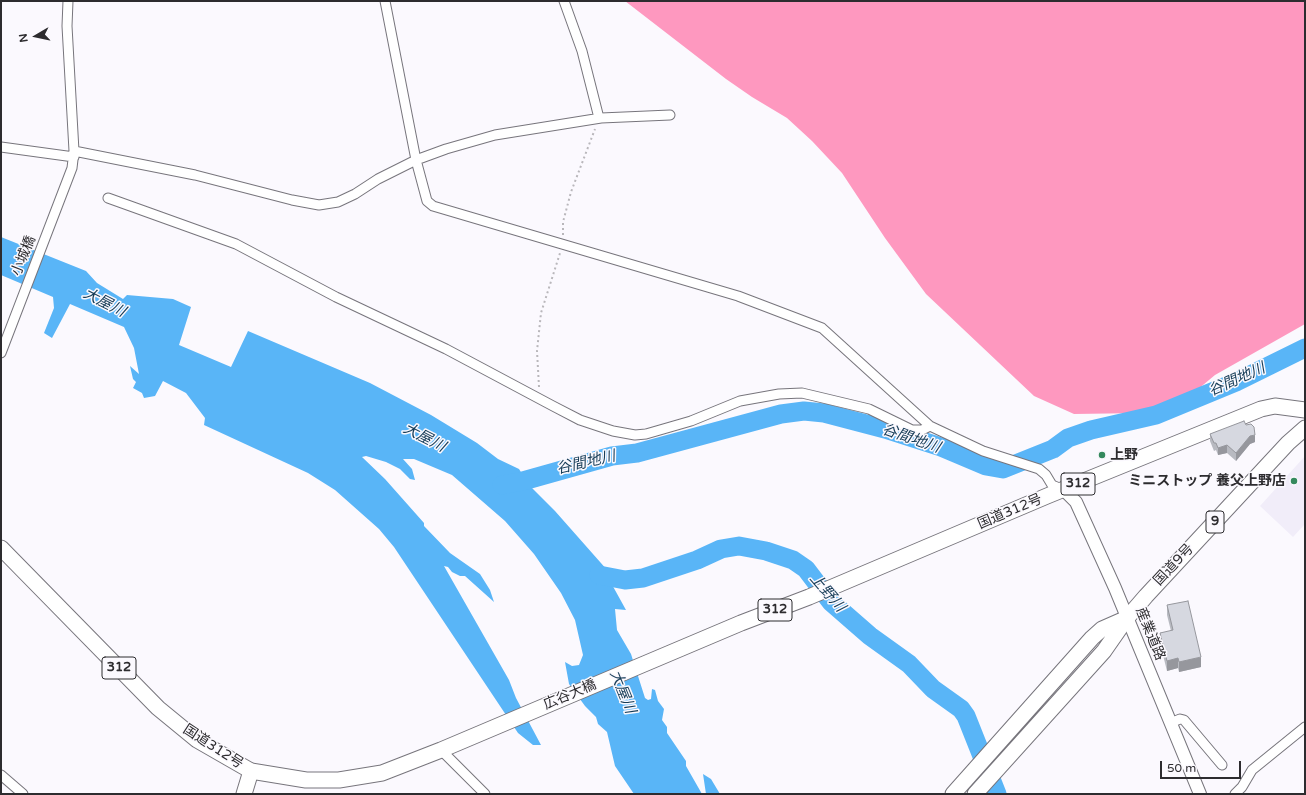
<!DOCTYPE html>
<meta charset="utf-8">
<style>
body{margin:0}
#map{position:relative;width:1306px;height:795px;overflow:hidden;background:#fbf9fe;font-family:"Varela Round",sans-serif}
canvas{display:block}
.frame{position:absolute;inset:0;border:2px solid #2d2c2f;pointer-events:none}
.north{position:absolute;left:16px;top:16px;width:40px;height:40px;-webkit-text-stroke:3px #fbf9fe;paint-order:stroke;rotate:261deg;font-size:11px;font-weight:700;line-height:16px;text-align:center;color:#2d2c2f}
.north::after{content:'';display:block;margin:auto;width:14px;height:18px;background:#2d2c2f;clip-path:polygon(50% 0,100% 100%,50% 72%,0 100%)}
.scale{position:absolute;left:1160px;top:761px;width:81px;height:18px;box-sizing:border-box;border:2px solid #2d2c2f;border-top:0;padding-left:5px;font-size:12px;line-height:14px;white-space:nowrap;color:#2d2c2f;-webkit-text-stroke:3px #fbf9fe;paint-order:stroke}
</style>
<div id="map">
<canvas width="1306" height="795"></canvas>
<div class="frame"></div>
<div class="north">N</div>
<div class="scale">50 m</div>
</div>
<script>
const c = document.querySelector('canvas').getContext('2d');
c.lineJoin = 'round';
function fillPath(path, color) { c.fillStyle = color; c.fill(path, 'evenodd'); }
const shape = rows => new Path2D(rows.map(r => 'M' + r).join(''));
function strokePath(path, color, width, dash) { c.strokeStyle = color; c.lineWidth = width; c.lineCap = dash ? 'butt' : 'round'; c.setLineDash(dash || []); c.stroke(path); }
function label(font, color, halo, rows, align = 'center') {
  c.font = font + ' "Varela Round","Noto Sans JP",sans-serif'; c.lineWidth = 3; c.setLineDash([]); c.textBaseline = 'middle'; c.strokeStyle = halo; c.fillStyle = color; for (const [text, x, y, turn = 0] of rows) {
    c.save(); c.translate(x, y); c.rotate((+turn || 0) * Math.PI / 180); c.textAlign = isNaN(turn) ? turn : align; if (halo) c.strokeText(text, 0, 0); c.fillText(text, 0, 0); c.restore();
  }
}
fillPath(shape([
 [1305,456,1305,524,1293,537,1260,506]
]), '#f1edf9');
fillPath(shape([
 [625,1,1305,1,1305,324,1215,375,1185,400,1142,413,1074,414,1034,396,926,294,885,238,842,173,812,141,787,118,752,97,726,79]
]), '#fe98bf');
fillPath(shape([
 [1,237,86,271,97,283,123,299,127,295,173,299,191,307,179,345,231,367,248,331,370,383,431,415,477,443,498,459,519,469,530,486,555,511,608,571,626,580,610,581,626,610,615,609,617,630,631,654,645,698,648,700,651,699,652,689,655,690,658,701,664,709,662,720,667,727,667,733,686,761,686,766,702,794,634,794,615,766,607,732,598,724,596,717,585,706,569,684,565,662,572,666,579,665,583,655,575,620,561,593,534,554,505,521,452,475,414,459,403,459,412,469,415,480,410,479,400,469,386,462,366,456,362,457,385,479,424,523,424,526,450,553,480,574,490,590,494,602,465,576,460,576,452,572,448,567,444,566,509,680,516,698,541,745,533,745,518,733,394,547,379,529,335,490,308,473,204,425,205,418,186,393,163,381,155,396,144,398,142,393,133,388,136,382,133,379,130,366,139,374,134,348,124,327,70,304,52,338,44,333,54,308,53,297,1,275],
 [703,774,711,779,720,794,706,794]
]), '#59b5f7');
strokePath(shape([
 [502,485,523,481,612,456,637,453,781,414,804,411,824,413,885,429,941,447,986,466,1003,469,1053,449,1068,438,1091,430,1156,415,1236,382,1305,348],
 [599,575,625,580,643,578,697,560,721,549,739,546,766,551,793,560,806,569,831,602,870,636,909,664,933,689,961,709,966,716,997,794]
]), '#59b5f7', 19);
const minor = shape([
 [385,1,416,160,427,201,433,206,738,296,822,328,930,426,983,451,1039,469,1046,475,1052,485,1064,490],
 [564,1,582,51,599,118],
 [1,147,74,157],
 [74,151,195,175,292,200,319,205,338,202,355,194,378,179,416,160,446,149,495,135,601,118,670,115],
 [108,198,236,244,336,297,446,349,553,406,580,420,613,431,635,435,646,434,691,421,740,401,779,394,802,393,869,409,912,430,922,430,930,426],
 [1,353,72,168,74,151,67,26,68,1],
 [1170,723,1180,719,1184,720,1222,765],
 [441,750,485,794],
 [1,775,23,794],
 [1235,794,1242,787,1252,770,1305,727]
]);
const tertiary = shape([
 [1064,490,1076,502,1115,588,1200,794]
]);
const primary = shape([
 [244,794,251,771]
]);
const trunk = shape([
 [1,548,158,708,197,740,251,771,306,780,339,780,382,773,441,750,741,623,809,597,1047,496,1261,409,1275,406,1305,410],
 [953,794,1092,638,1102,629,1127,618],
 [975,794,1104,651,1127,618,1146,596,1288,443,1305,428]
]);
strokePath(minor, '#77757c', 11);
strokePath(tertiary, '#77757c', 14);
strokePath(primary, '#77757c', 17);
strokePath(trunk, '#77757c', 17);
strokePath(shape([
 [563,235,563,222,571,192,595,129],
 [539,387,537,351,541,313,560,253]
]), '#b9b7bb', 2, [2, 3]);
strokePath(minor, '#fff', 9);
strokePath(tertiary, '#fff', 12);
strokePath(primary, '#fff', 15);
strokePath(trunk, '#fff', 15);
fillPath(shape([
 [1246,425,1255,442,1250,444,1236,461,1227,453,1218,455,1216,450,1214,451,1210,441,1210,434],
 [1167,605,1201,667,1179,672,1178,668,1167,671,1160,643,1160,633,1171,631,1167,615]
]), '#b8bac1');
fillPath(shape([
 [1255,435,1255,442,1250,444,1236,461,1236,453,1250,436],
 [1227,445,1227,453,1218,455,1218,448],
 [1201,657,1201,667,1179,672,1179,662],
 [1178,658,1178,668,1167,671,1167,661]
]), '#96979d');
const building = shape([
 [1244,421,1246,425,1251,424,1254,427,1255,435,1250,436,1236,453,1227,445,1218,448,1216,443,1214,443,1210,434,1244,421],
 [1188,601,1201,657,1179,662,1178,658,1167,661,1160,633,1173,630,1167,605,1188,601]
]);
fillPath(building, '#d6d8e0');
strokePath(building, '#96979d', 1);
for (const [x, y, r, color] of [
 [1102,455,4,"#34895d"],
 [1294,481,4,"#34895d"]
]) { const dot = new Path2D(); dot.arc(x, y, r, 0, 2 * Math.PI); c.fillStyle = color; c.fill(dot); strokePath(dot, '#fbf9fe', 1.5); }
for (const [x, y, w] of [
 [1078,484,34],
 [1215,522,18],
 [775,610,34],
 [119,668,34]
]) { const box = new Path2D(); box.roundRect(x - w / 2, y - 11, w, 22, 3); c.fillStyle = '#fbf9fe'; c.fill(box); strokePath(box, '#2d2c2f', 1); }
label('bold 13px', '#2d2c2f', null, [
 ["312",1078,484],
 ["9",1215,522],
 ["312",775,610],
 ["312",119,668]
]);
label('14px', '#2d2c2f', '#fbf9fe', [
 ["小城橋",24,256,-68],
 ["国道312号",1010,512,-23],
 ["国道9号",1174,565,-47],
 ["産業道路",1150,634,68],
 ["広谷大橋",570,695,-23],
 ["国道312号",213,747,33]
]);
label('bold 14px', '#2d2c2f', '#fbf9fe', [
 ["上野",1110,455],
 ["ミニストップ 養父上野店",1286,481,"right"]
], 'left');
label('italic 15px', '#163c57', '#fbf9fe', [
 ["大屋川",104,303,27],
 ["谷間地川",1237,380,-24],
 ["大屋川",424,438,27],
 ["谷間地川",911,439,19],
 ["谷間地川",586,463,-13],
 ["上野川",827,593,49],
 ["大屋川",622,692,68]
]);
</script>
